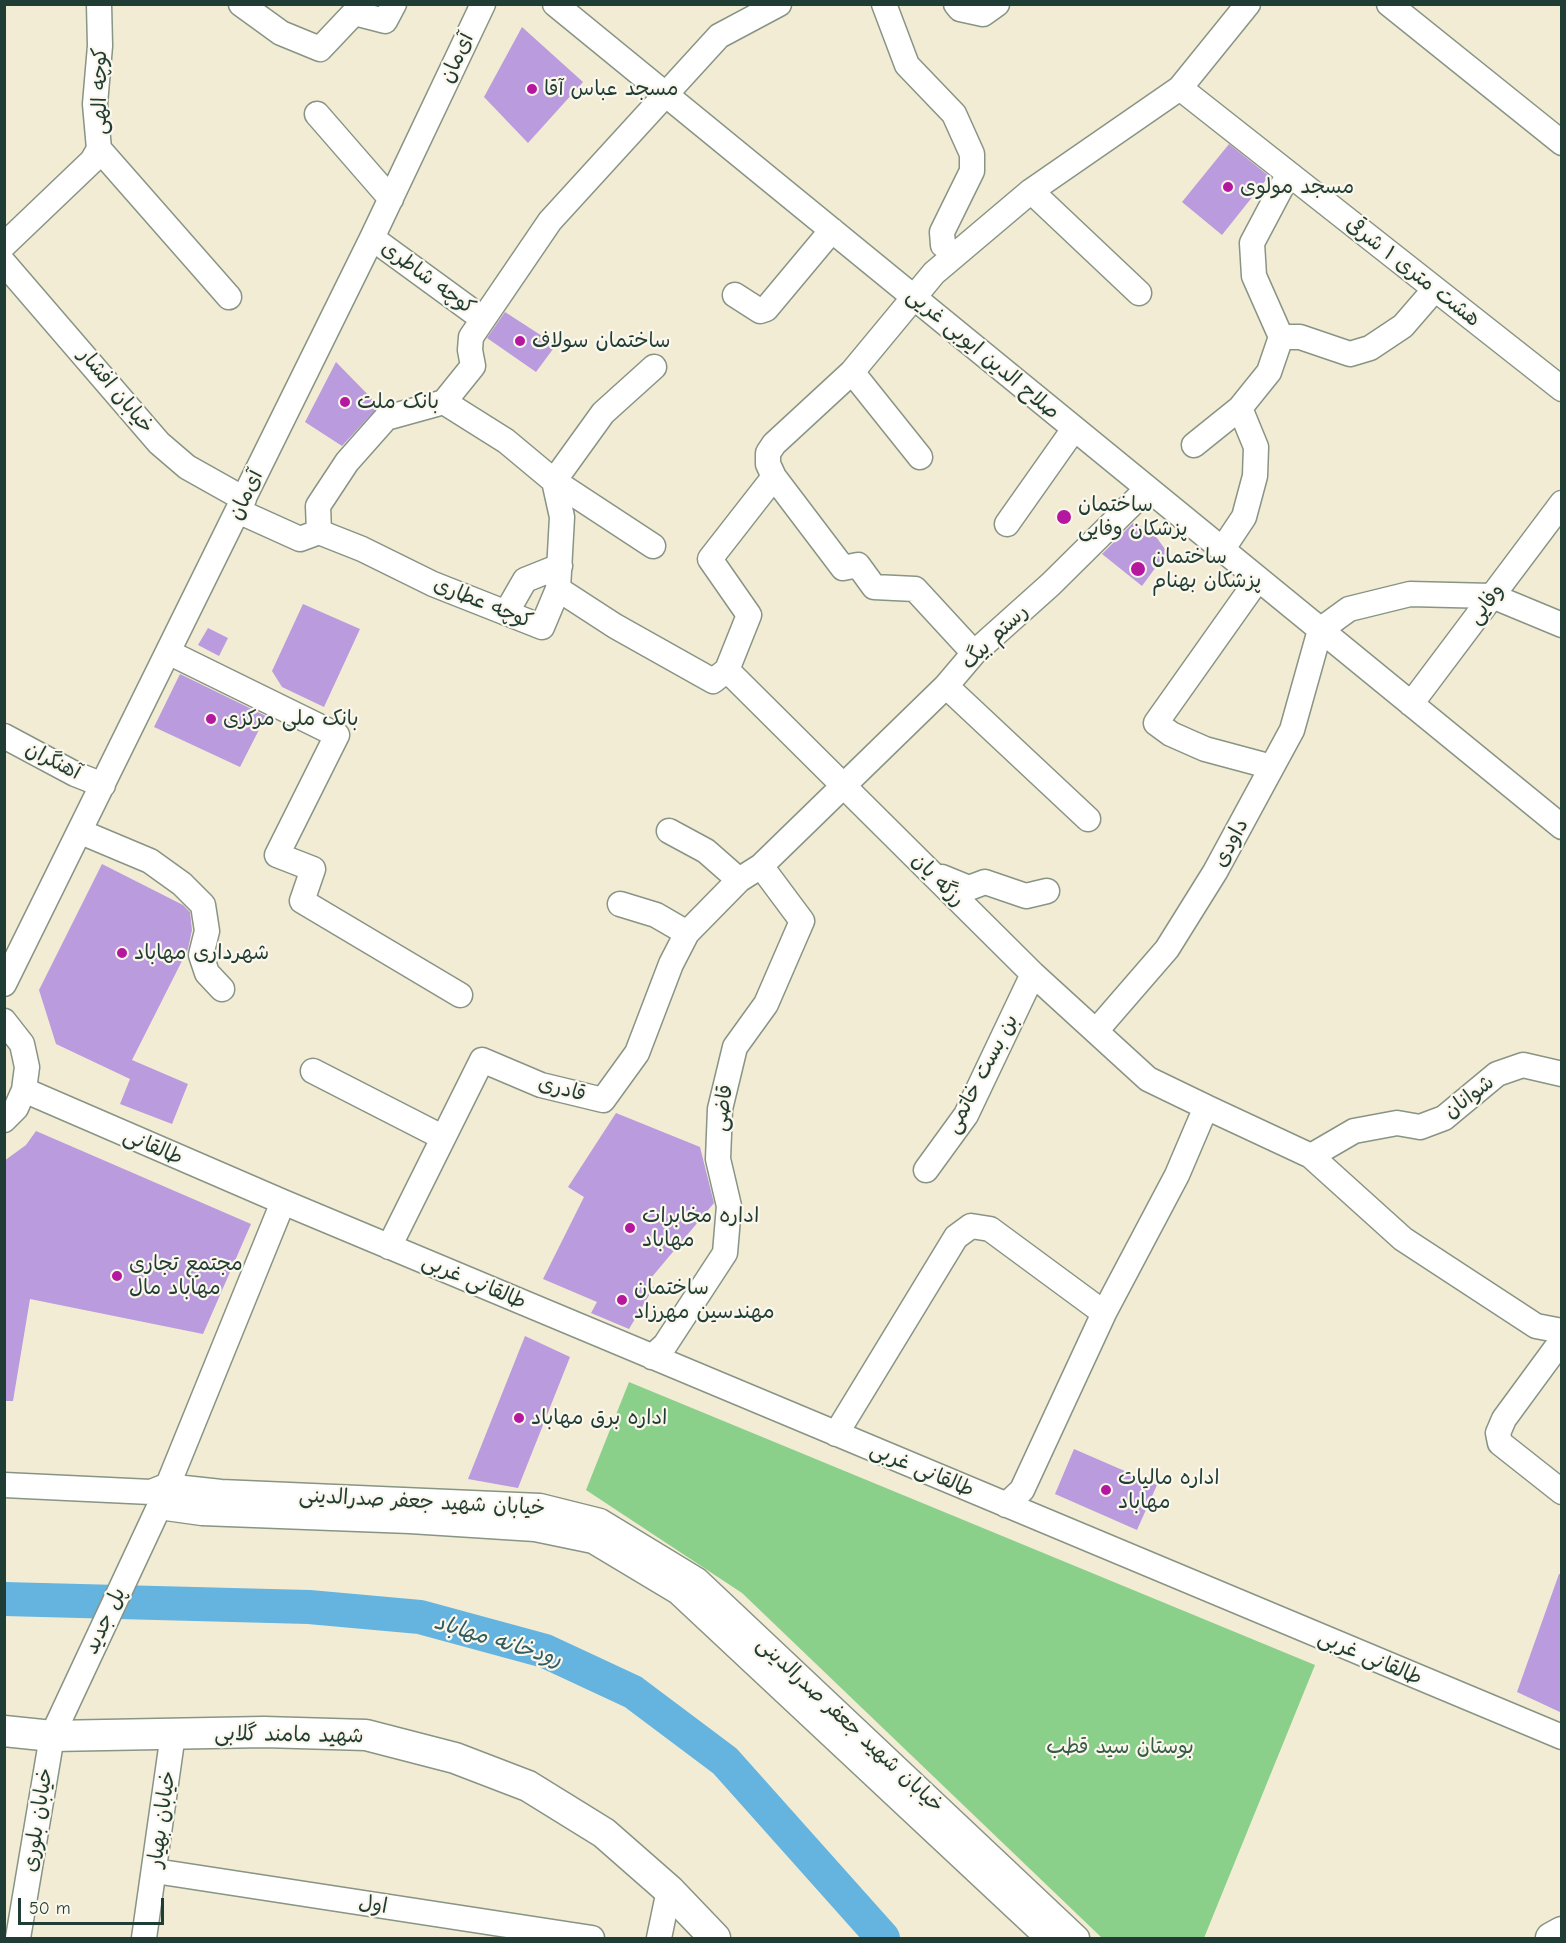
<!DOCTYPE html>
<meta charset="utf-8">
<style>
body{margin:0}
#map{position:relative;width:1566px;height:1943px;overflow:hidden;background:#f2ecd5;font-family:"Comic Neue",sans-serif}
canvas{display:block}
.frame{position:absolute;inset:0;border:6px solid #1f3d34;pointer-events:none}
.scale{position:absolute;left:18px;top:1898px;width:146px;height:27px;box-sizing:border-box;border:3px solid #1f3d34;border-top:0;padding-left:8px;font-size:18px;line-height:21px;white-space:nowrap;color:#1f3d34;-webkit-text-stroke:4px #fbf7ec;paint-order:stroke}
</style>
<div id="map">
<canvas width="1566" height="1943"></canvas>
<div class="frame"></div>
<div class="scale">50 m</div>
</div>
<script>
const c = document.querySelector('canvas').getContext('2d');
c.lineJoin = 'round';
function fillPath(path, color) { c.fillStyle = color; c.fill(path, 'evenodd'); }
const shape = rows => new Path2D(rows.map(r => 'M' + r).join(''));
function strokePath(path, color, width, dash) { c.strokeStyle = color; c.lineWidth = width; c.lineCap = dash ? 'butt' : 'round'; c.setLineDash(dash || []); c.stroke(path); }
function label(font, color, halo, rows, align = 'center') {
  c.font = font + ' "Comic Neue","Playpen Sans Arabic",sans-serif'; c.lineWidth = 4.5; c.setLineDash([]); c.textBaseline = 'middle'; c.strokeStyle = halo; c.fillStyle = color; for (const [text, x, y, turn = 0] of rows) {
    c.save(); c.translate(x, y); c.rotate((+turn || 0) * Math.PI / 180); c.textAlign = isNaN(turn) ? turn : align; if (halo) c.strokeText(text, 0, 0); c.fillText(text, 0, 0); c.restore();
  }
}
fillPath(shape([
 [629,1382,1315,1665,1204,1938,1102,1938,742,1593,586,1490]
]), '#8bd08a');
strokePath(shape([
 [4,1599,309,1607,420,1617,545,1651,633,1692,725,1761,883,1938]
]), '#64b4df', 34);
fillPath(shape([
 [522,27,583,82,528,143,484,97],
 [1229,144,1269,176,1222,235,1182,202],
 [505,312,556,345,536,372,487,338],
 [336,362,379,406,342,446,305,422],
 [1133,523,1152,531,1167,552,1142,586,1102,554],
 [303,604,360,629,324,707,282,687,272,671],
 [208,628,228,638,219,656,198,645],
 [180,674,266,716,240,767,154,727],
 [102,864,183,905,190,912,192,930,188,949,132,1060,188,1084,172,1124,120,1104,130,1079,56,1044,39,990],
 [616,1113,700,1147,714,1203,646,1284,654,1287,629,1329,591,1313,597,1302,543,1279,584,1197,568,1187],
 [36,1131,251,1224,203,1334,30,1299,13,1401,4,1401,4,1161,26,1145],
 [525,1336,570,1357,518,1488,468,1479],
 [1074,1449,1157,1485,1137,1530,1055,1494],
 [1559,1574,1562,1574,1562,1713,1517,1692]
]), '#ba9bdd');
const minor = shape([
 [241,4,281,33,320,49,354,13,385,21,394,4],
 [555,4,1562,827],
 [884,4,907,65,954,114,972,154,972,171,942,232,943,245,954,254],
 [956,4,960,9,983,14,997,4],
 [1389,4,1562,143],
 [1180,88,1562,389],
 [317,114,391,199],
 [99,149,229,297],
 [1288,175,1252,243,1254,276,1281,337,1300,337,1350,354,1370,348,1403,326,1435,289],
 [1031,191,1139,293],
 [372,238,483,319],
 [4,245,92,161,99,149,95,104,100,46,99,4],
 [4,263,159,443,187,467,244,499],
 [735,295,760,311,766,309,832,230],
 [852,372,920,457],
 [444,402,473,366,470,350,471,337,550,221,719,36,779,4],
 [1194,445,1240,408],
 [774,477,768,464,768,453,774,444,852,372,934,273,1031,191,1180,88,1248,4],
 [238,511,300,539,319,532,362,549,433,584,542,627,558,589,615,626,713,681,727,670],
 [1007,524,1074,429],
 [319,532,318,506,347,462,386,418,444,402,506,441,554,481,562,517,558,589],
 [653,546,554,481,603,413,654,367],
 [1222,550,1244,517,1255,476,1256,447,1240,408,1269,372,1281,337],
 [1258,579,1156,723,1171,734,1205,749,1272,767],
 [506,613,525,580,560,566],
 [168,652,337,735,277,855,313,869,302,901,460,995],
 [974,653,915,589,874,587,858,565,843,568,774,477,710,559,749,615,727,670,1033,974,1148,1079,1206,1107],
 [946,686,1088,819],
 [1411,704,1562,503],
 [4,736,75,774,103,785],
 [669,831,706,851,739,880],
 [81,832,150,861,182,884,203,905,207,931,201,955,207,973,222,989],
 [942,877,969,888,985,882,1026,896,1047,891],
 [620,904,656,915,687,933],
 [4,984,372,238,483,4],
 [4,1021,22,1044,27,1067,24,1090,16,1108,4,1120],
 [1096,1031,1167,949,1215,872,1292,730,1320,630,1349,609,1410,594,1492,596,1562,625],
 [313,1071,442,1137],
 [24,1090,283,1202,1562,1737],
 [1311,1156,1354,1131,1397,1123,1420,1127,1444,1118,1497,1074,1523,1065,1562,1074],
 [926,1170,966,1115,1033,974],
 [389,1247,482,1060,541,1085,603,1100,637,1053,671,964,687,933,739,880,761,866,946,686,974,653,1051,584,1147,489],
 [1562,1340,1504,1419,1498,1433,1500,1443,1562,1492],
 [652,1357,665,1345,725,1253,729,1206,718,1159,720,1109,735,1047,766,1004,802,921,761,866],
 [836,1434,956,1237,971,1226,990,1229,1104,1313],
 [4,1485,151,1492,166,1486,221,1492,540,1506,600,1521,697,1580,1077,1938],
 [1006,1505,1022,1490,1104,1313,1177,1175,1206,1107,1311,1156,1403,1239,1536,1326,1562,1331],
 [159,1507,202,1513,410,1521,535,1529,593,1541,678,1592,1048,1938],
 [155,1871,592,1938],
 [18,1938,52,1736,159,1507,283,1202],
 [144,1938,173,1734],
 [659,1938,669,1890]
]);
const major = shape([
 [4,1731,52,1736,264,1732,366,1735,455,1758,528,1786,604,1833,669,1890,715,1938],
 [1551,1938,1562,1932]
]);
strokePath(minor, '#889484', 27);
strokePath(major, '#889484', 33);
strokePath(minor, '#fff', 24);
strokePath(major, '#fff', 30);
for (const [x, y, r, color] of [
 [532,89,6,"#b5179e"],
 [1228,187,6,"#b5179e"],
 [520,341,6,"#b5179e"],
 [345,402,6,"#b5179e"],
 [1064,517,8,"#b5179e"],
 [1138,569,8,"#b5179e"],
 [211,719,6,"#b5179e"],
 [122,953,6,"#b5179e"],
 [630,1228,6,"#b5179e"],
 [117,1276,6,"#b5179e"],
 [622,1300,6,"#b5179e"],
 [519,1418,6,"#b5179e"],
 [1106,1490,6,"#b5179e"]
]) { const dot = new Path2D(); dot.arc(x, y, r, 0, 2 * Math.PI); c.fillStyle = color; c.fill(dot); strokePath(dot, '#fbf7ec', 2); }
label('21px', '#1f3d34', '#fbf7ec', [
 ["آی‌مان",457,58,-65],
 ["کوچه الهی",100,91,-90],
 ["هشت متری ۱ شرقی",1413,272,38],
 ["کوچه شاطری",428,278,36],
 ["صلاح الدین ایوبی غریی",983,354,40],
 ["خیابان افشار",116,391,50],
 ["آی‌مان",246,495,-64],
 ["کوچه عطاری",483,603,22],
 ["وفایی",1486,604,-53],
 ["رستم بیگ",995,637,-44],
 ["آهنگران",53,761,27],
 ["داودی",1231,843,-62],
 ["رزگه یان",938,880,45],
 ["بن بست خاتمی",982,1074,-62],
 ["قادری",562,1089,15],
 ["شوانان",1469,1097,-37],
 ["قاضی",723,1108,-82],
 ["طالقانی",153,1147,23],
 ["طالقانی غربی",474,1282,23],
 ["طالقانی غربی",922,1470,23],
 ["خیابان شهید جعفر صدرالدینی",422,1502,3],
 ["پل جدید",105,1621,-65],
 ["طالقانی غربی",1370,1658,23],
 ["خیابان شهید جعفر صدرالدینی",850,1725,43],
 ["شهید مامند گلابی",289,1735,1],
 ["خیابان بهیار",162,1819,-82],
 ["خیابان بلوری",38,1820,-81],
 ["اول",373,1905,9]
]);
label('21px', '#1f3d34', '#fbf7ec', [
 ["مسجد عباس آقا",544,89],
 ["مسجد مولوی",1240,187],
 ["ساختمان سولاف",532,341],
 ["بانک ملت",357,402],
 ["ساختمان",1078,505],
 ["پزشکان وفایی",1078,529],
 ["ساختمان",1152,557],
 ["پزشکان بهنام",1152,581],
 ["بانک ملی مرکزی",223,719],
 ["شهرداری مهاباد",134,953],
 ["اداره مخابرات",642,1216],
 ["مهاباد",642,1240],
 ["مجتمع تجاری",129,1264],
 ["مهاباد مال",129,1288],
 ["ساختمان",634,1288],
 ["مهندسین مهرزاد",634,1312],
 ["اداره برق مهاباد",531,1418],
 ["اداره مالیات",1118,1478],
 ["مهاباد",1118,1502]
], 'left');
label('21px', '#355a45', '#fbf7ec', [
 ["بوستان سید قطب",1120,1747]
]);
label('italic 22px', '#305b5f', '#fbf7ec', [
 ["رودخانه مهاباد",498,1641,17]
]);
</script>
